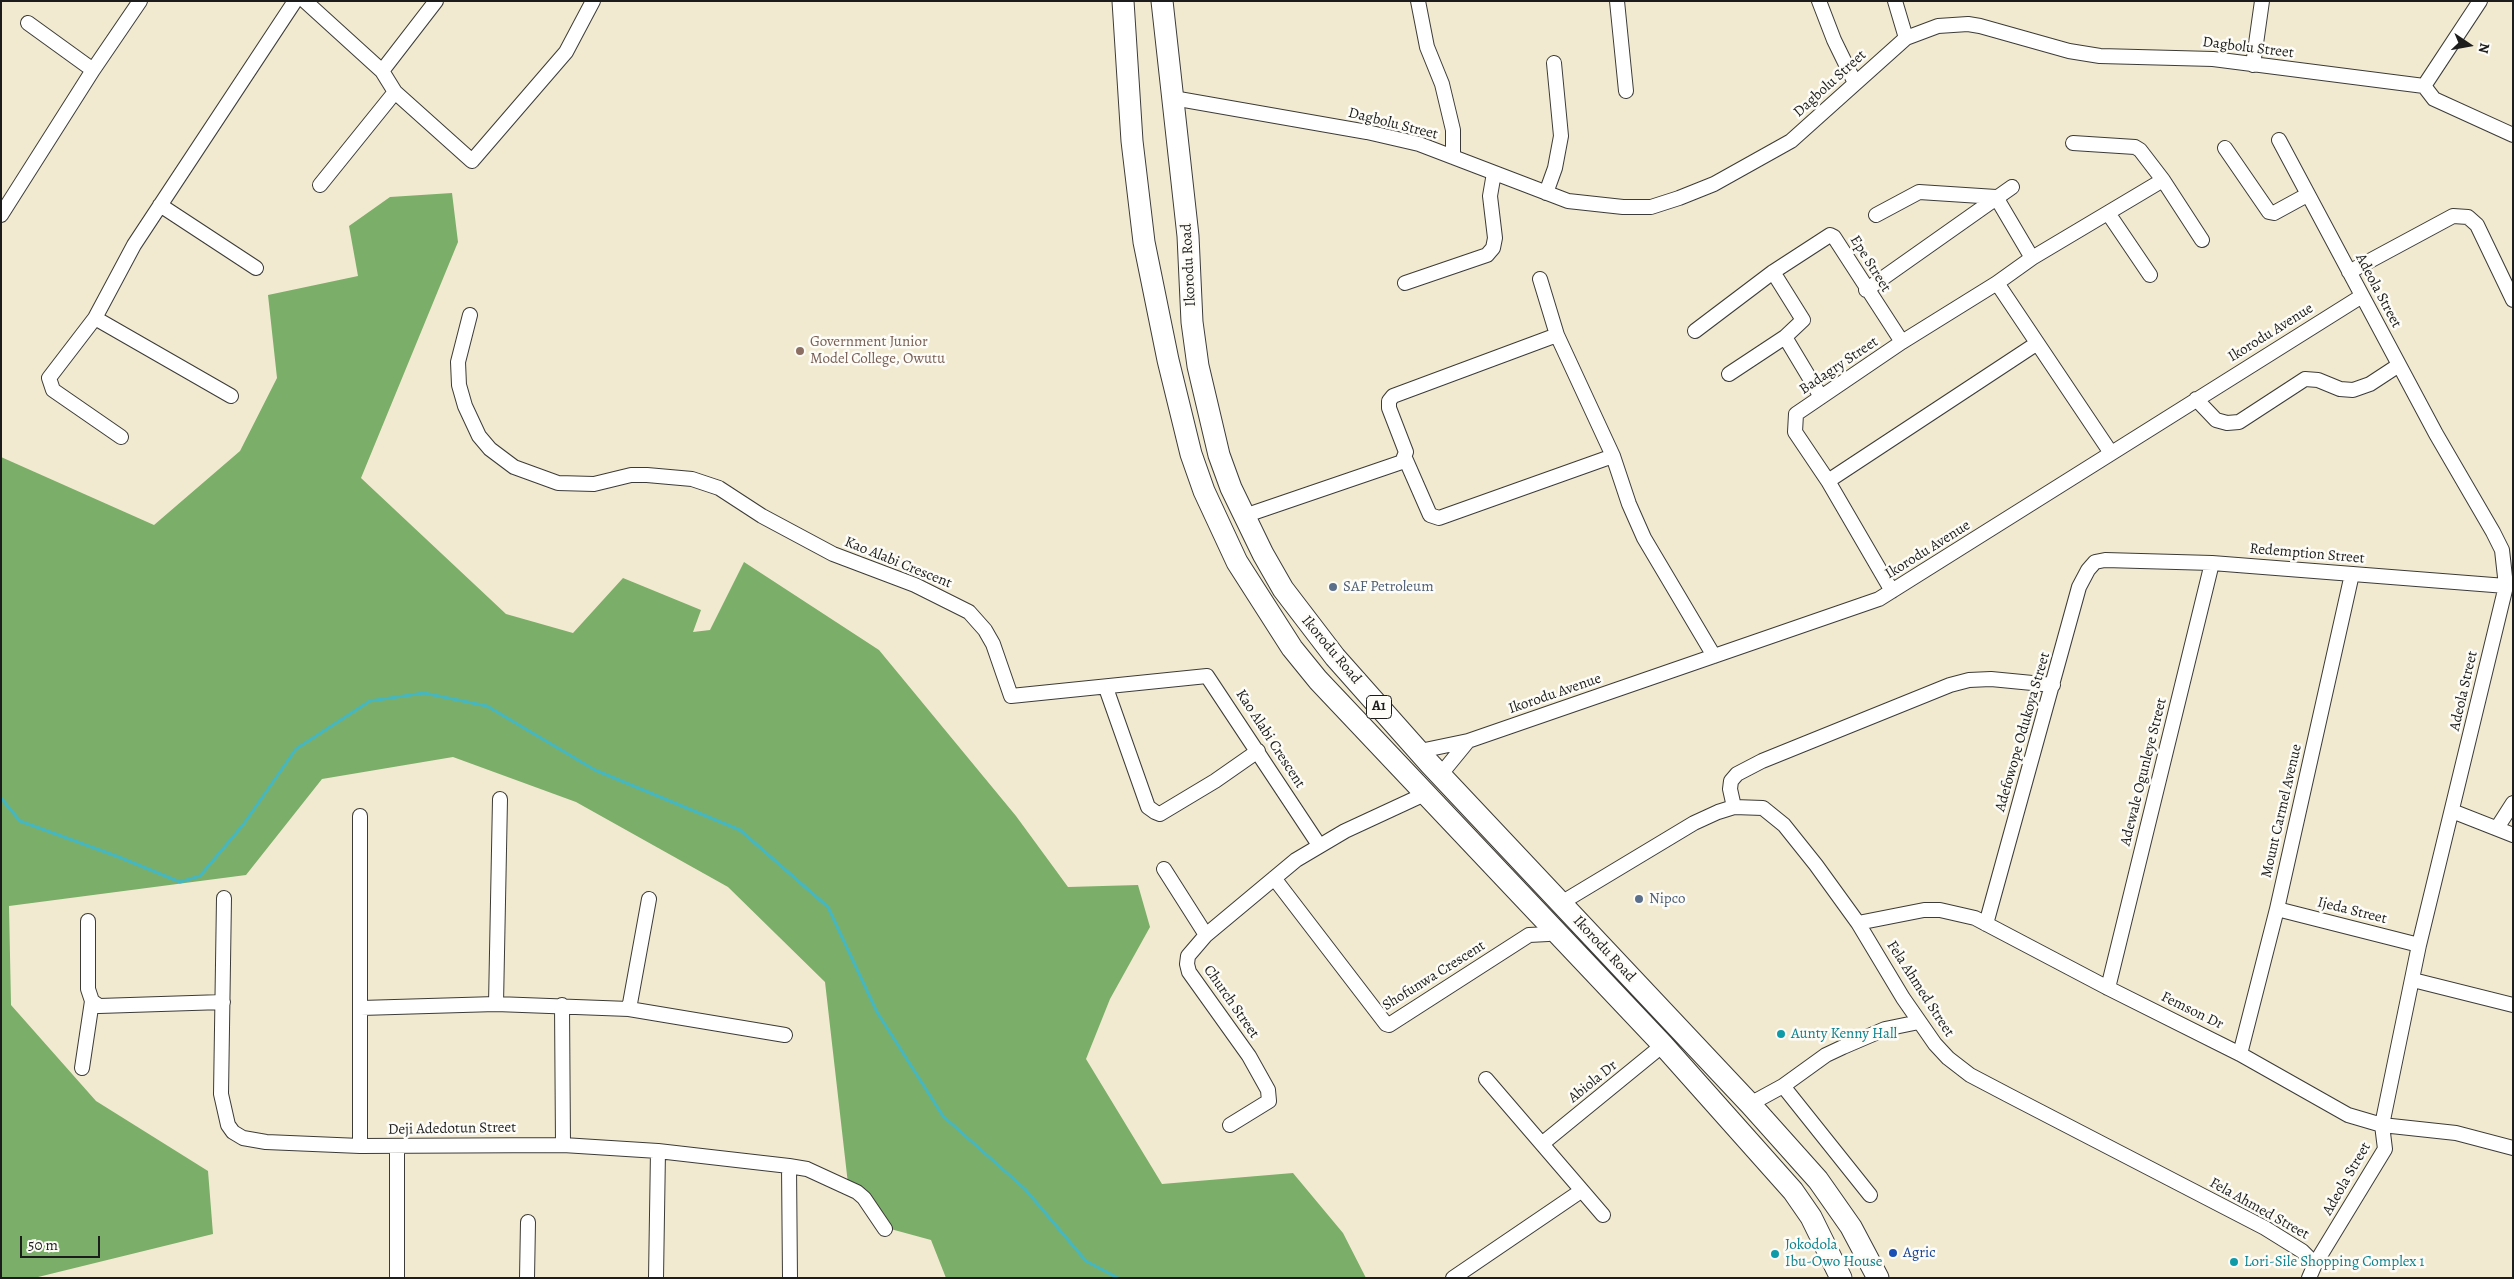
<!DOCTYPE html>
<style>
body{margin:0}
#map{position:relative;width:2514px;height:1279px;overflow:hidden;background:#f1ead1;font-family:Alegreya,serif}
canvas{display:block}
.frame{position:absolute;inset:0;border:2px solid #1c1c1c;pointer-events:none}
.north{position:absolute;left:2444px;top:20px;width:50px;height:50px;-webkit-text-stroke:4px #fdfcf7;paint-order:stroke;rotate:102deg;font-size:14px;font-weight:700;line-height:20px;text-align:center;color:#1c1c1c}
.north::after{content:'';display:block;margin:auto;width:18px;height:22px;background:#1c1c1c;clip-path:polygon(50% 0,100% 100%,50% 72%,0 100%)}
.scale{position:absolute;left:20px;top:1236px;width:80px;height:22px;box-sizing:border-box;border:2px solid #1c1c1c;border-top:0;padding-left:6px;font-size:15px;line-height:18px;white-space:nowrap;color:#1c1c1c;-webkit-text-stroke:4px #fdfcf7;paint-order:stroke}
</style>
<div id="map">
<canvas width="2514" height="1279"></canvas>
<div class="frame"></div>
<div class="north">N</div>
<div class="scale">50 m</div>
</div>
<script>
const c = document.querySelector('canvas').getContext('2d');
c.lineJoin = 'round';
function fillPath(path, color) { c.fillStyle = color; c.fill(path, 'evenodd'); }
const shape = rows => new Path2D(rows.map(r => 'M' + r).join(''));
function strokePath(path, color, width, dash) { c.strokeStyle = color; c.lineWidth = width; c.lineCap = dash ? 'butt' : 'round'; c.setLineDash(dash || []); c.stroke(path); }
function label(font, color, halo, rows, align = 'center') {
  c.font = font + ' Alegreya,serif'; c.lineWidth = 5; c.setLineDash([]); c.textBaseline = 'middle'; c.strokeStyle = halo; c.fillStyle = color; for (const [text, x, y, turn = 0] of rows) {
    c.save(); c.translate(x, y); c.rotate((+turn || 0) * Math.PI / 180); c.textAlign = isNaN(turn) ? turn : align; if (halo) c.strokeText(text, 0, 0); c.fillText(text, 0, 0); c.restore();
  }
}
fillPath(shape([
 [452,193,458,242,361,478,506,614,573,633,623,578,701,610,693,632,710,630,744,562,879,650,1016,816,1068,887,1138,885,1150,927,1110,999,1086,1059,1162,1184,1293,1173,1343,1233,1366,1278,946,1278,931,1240,887,1228,848,1184,825,982,728,887,576,802,453,757,322,779,246,875,9,906,11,1005,96,1101,208,1171,213,1234,34,1278,1,1278,1,457,154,525,240,451,277,378,268,295,358,276,349,226,390,197]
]), '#7bae69');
strokePath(shape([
 [1,798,20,821,119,857,180,882,200,876,243,825,296,749,370,701,424,693,487,706,595,770,740,830,828,907,877,1012,943,1116,1025,1189,1086,1261,1118,1278]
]), '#47b7bf', 3);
const minor = shape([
 [305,1,382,71,395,92,472,161,566,52,593,1],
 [1418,1,1427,47,1442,84,1453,130,1453,157],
 [1617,1,1626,91],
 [1819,1,1834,40,1855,83],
 [1895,1,1906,38],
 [28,23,93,70],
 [2253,65,2262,1],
 [382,71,436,1],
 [2424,86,2434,99,2513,135],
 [2424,86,2480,1],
 [1173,98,1367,132,1419,144,1568,201,1623,207,1651,207,1679,198,1714,184,1791,141,1906,38,1938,26,1968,24,1980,26,2069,51,2100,56,2213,59,2424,86],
 [2279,140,2436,434,2493,532,2502,550,2506,586,2419,945,2382,1125,2385,1149,2315,1264,2309,1278],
 [2073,143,2135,147,2140,150,2163,180,2202,240],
 [2225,148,2269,212,2274,213,2307,195],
 [320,185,395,92],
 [1546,193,1555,168,1561,136,1554,63],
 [160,205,256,268],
 [2108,213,2150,275],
 [1,215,93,70,140,1],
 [1876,215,1919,192,1996,197,2032,258],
 [1773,272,1803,320,1785,337,1821,397],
 [2349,272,2453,216,2468,217,2477,225,2513,300],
 [1540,279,1557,335,1613,456,1629,504,1644,538,1714,656],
 [1405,283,1487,255,1493,248,1495,238,1490,196,1494,173],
 [1997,283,2111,453],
 [1866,290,2012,187],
 [470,315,458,362,459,385,465,406,479,436,490,449,514,467,558,483,594,484,631,475,647,475,692,479,719,488,762,516,833,554,915,585,969,612,985,630,993,644,1011,696,1207,676,1319,845],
 [95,318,231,396],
 [1695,331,1773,272,1830,235,1834,237,1902,342],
 [1729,374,1785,337],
 [2196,399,2216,420,2227,423,2239,422,2305,379,2318,380,2340,389,2353,390,2370,384,2399,365],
 [121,437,53,390,49,378,95,318,134,245,295,1],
 [1405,458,1430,515,1439,518,1613,456],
 [1828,481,2036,344],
 [1244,516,1402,462,1406,452,1389,408,1389,401,1393,396,1557,335],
 [1892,591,1828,481,1795,432,1796,414,1902,342,1997,283,2032,258,2163,180],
 [1106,688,1148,807,1155,812,1160,814,1215,781,1258,751],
 [1420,751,1468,741,1879,599,2362,296],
 [1441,774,1468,741],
 [1734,807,1730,789,1731,781,1737,774,1762,761,1950,685,1969,680,1991,679,2053,685],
 [2452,811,2513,835],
 [2497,828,2513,803],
 [1164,869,1206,935],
 [1274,878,1386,1024,1389,1025,1529,935,1548,934,1556,930],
 [224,898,221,1094,228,1125,233,1132,243,1138,266,1142,360,1146,563,1145,658,1151,789,1166,807,1169,857,1192,864,1198,885,1229],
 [1561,903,1694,823,1718,812,1734,807,1763,808,1784,825,1816,865,1858,923,1903,998,1935,1044,1948,1058,1970,1075,2010,1096,2265,1228,2302,1251,2315,1264],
 [2277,909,2419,945],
 [88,921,88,989,92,1001,99,1006,223,1002],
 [1858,923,1924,910,1940,910,1975,918,2108,988,2240,1054,2348,1115,2382,1125,2456,1133,2513,1148],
 [1986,924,2079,587,2088,570,2095,562,2105,560,2212,563,2506,586],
 [2413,980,2513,1005],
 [2108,988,2212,563],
 [496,1004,500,799],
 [562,1005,563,1145],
 [361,1008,496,1004,629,1009,785,1035],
 [629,1009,649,899],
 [2240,1054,2277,909,2352,574],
 [82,1068,92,1001],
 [1486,1079,1603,1215],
 [1783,1086,1870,1195],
 [1750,1104,1783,1086,1826,1055,1843,1047,1885,1029,1919,1022],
 [1230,1125,1269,1101,1268,1090,1249,1056,1189,972,1187,964,1188,956,1206,935,1296,860,1345,831,1427,793],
 [1543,1143,1663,1045],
 [360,1146,360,816],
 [397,1146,397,1278],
 [789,1166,790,1278],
 [527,1278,528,1222],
 [656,1278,658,1151],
 [1453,1278,1581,1191]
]);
const highway = shape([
 [1123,1,1132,141,1144,242,1168,360,1191,454,1204,491,1237,562,1292,648,1318,680,1663,1045,1793,1191,1811,1217,1841,1278],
 [1162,1,1188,236,1192,322,1198,366,1219,455,1231,488,1263,554,1283,589,1335,657,1430,764,1750,1104,1818,1180,1851,1227,1878,1278]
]);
strokePath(minor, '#3c3b37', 16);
strokePath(highway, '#3c3b37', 23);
strokePath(minor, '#fff', 14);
strokePath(highway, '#fff', 21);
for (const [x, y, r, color] of [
 [800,351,5,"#8d6e63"],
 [1333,587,5,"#5c6f8a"],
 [1639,899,5,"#5c6f8a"],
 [1781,1034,5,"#0f9aa8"],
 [1893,1253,5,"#1a4fb4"],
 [1775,1254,5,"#0f9aa8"],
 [2234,1262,5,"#0f9aa8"]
]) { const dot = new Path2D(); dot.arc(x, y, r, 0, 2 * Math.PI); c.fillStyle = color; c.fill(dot); strokePath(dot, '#fdfcf7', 2); }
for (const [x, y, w] of [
 [1379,707,25]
]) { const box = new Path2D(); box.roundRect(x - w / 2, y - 11.5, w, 23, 4); c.fillStyle = '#fdfcf7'; c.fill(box); strokePath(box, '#1c1c1c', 1); }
label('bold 14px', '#1c1c1c', null, [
 ["A1",1379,707]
]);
label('15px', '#1c1c1c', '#fdfcf7', [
 ["Dagbolu Street",2248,48,7],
 ["Dagbolu Street",1830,84,-42],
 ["Dagbolu Street",1393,124,14],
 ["Epe Street",1870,264,58],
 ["Ikorodu Road",1189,265,-93],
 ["Adeola Street",2378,291,62],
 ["Ikorodu Avenue",2271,333,-32],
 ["Badagry Street",1839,366,-34],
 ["Ikorodu Avenue",1928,550,-32],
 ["Redemption Street",2307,554,5],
 ["Kao Alabi Crescent",898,563,22],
 ["Ikorodu Road",1331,650,50],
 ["Adeola Street",2464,691,-77],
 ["Ikorodu Avenue",1555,694,-19],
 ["Adefowope Odukoya Street",2023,732,-74],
 ["Kao Alabi Crescent",1270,739,57],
 ["Adewale Ogunleye Street",2144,772,-76],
 ["Mount Carmel Avenue",2282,811,-77],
 ["Ijeda Street",2352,911,14],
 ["Ikorodu Road",1604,949,47],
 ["Shofunwa Crescent",1434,976,-32],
 ["Fela Ahmed Street",1920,989,57],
 ["Church Street",1231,1002,55],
 ["Femson Dr",2192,1011,26],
 ["Abiola Dr",1593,1082,-39],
 ["Deji Adedotun Street",452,1129,-1],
 ["Adeola Street",2347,1179,-60],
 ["Fela Ahmed Street",2259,1209,29]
]);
label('15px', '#785e54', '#fdfcf7', [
 ["Government Junior",810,342],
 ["Model College, Owutu",810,359]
], 'left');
label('15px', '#4e5e75', '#fdfcf7', [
 ["SAF Petroleum",1343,587],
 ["Nipco",1649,899]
], 'left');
label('15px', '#0d838f', '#fdfcf7', [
 ["Aunty Kenny Hall",1791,1034],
 ["Jokodola",1785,1245],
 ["Ibu-Owo House",1785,1262],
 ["Lori-Sile Shopping Complex 1",2244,1262]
], 'left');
label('15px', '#164399', '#fdfcf7', [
 ["Agric",1903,1253]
], 'left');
</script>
